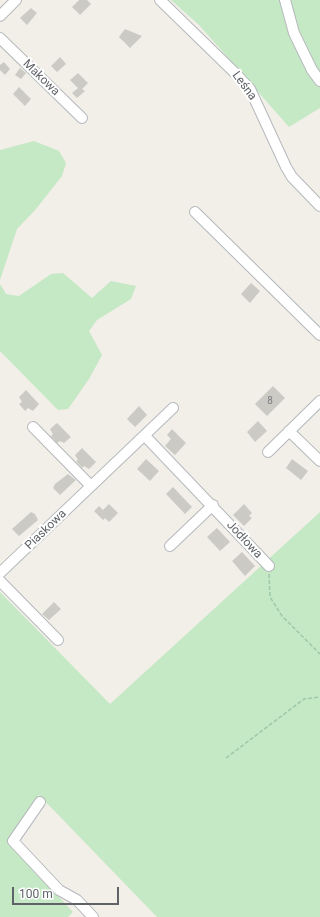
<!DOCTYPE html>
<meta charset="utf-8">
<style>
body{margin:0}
#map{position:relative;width:320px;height:917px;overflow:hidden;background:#f1efe8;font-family:Roboto,sans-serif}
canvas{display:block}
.scale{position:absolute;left:12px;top:887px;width:107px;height:18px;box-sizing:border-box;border:2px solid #5f6368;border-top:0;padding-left:5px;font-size:12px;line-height:14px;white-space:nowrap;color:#5f6368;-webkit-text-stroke:3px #fff;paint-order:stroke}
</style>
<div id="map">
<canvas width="320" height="917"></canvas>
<div class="scale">100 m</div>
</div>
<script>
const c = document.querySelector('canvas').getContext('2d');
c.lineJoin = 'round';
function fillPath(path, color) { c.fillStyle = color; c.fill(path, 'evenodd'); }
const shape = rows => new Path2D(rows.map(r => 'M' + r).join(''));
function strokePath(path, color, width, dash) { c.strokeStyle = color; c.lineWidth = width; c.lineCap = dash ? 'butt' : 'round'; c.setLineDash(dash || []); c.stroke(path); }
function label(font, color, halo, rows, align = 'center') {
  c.font = font + ' Roboto,sans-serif'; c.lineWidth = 4; c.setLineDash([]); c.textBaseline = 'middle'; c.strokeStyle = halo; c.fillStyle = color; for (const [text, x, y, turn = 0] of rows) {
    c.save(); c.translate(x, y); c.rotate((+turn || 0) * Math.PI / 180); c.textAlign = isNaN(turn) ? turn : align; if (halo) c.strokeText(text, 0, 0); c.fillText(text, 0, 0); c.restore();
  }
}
fillPath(shape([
 [171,0,320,0,320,108,289,127,199,25],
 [34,141,59,151,66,163,62,176,36,209,17,229,0,280,0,150],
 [63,273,92,298,111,281,136,286,131,299,97,320,89,331,102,355,89,379,68,409,58,410,0,351,0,284,6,294,19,296,51,274],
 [320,512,320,917,157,917,39,795,7,841,73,912,68,917,0,917,0,592,110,704]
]), '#c5e8c5');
fillPath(shape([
 [79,0,87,0,91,4,80,15,72,7],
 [31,8,37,13,27,25,20,18],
 [125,29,142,36,130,48,119,37],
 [60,57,66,64,57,72,51,66],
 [4,62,10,69,5,75,0,70,0,65],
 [20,68,26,73,21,79,15,75],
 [78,73,88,83,82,89,85,91,77,98,72,93,78,88,70,80],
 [19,87,31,99,25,106,13,94],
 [251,283,260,291,250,303,241,294],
 [273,386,285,398,267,416,255,404],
 [26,390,39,404,33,411,28,408,25,411,19,404,22,402,19,397],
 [139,406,147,415,135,427,127,419],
 [258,421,267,431,255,442,247,432],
 [57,423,71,437,64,443,60,441,57,443,51,436,53,434,50,429],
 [172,429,186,443,175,455,165,446,171,439,167,435],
 [82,448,96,462,89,469,84,466,82,468,76,461,78,460,75,455],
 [146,459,159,471,150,481,137,469],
 [292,459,308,471,301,480,286,468],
 [68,474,76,480,60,495,53,488,55,484],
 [173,487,192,507,185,514,166,494],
 [109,504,118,513,109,522,105,518,103,520,94,511,99,506,103,510],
 [244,504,252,513,249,516,252,518,244,526,233,515],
 [31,512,35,514,38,520,19,536,12,529],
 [217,528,230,542,220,551,207,537],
 [242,552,255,566,245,576,232,561],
 [54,602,61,609,49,620,42,614]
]), '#cccac5');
const minor = shape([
 [160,0,234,72,250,89,286,167,292,177,320,206],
 [285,0,294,33,312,70,320,81],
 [0,16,16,0],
 [0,38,82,118],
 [195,212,320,335],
 [33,427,91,486],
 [289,431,320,461],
 [145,436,269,566],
 [268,452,320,401],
 [170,546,213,505],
 [0,573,173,408],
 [0,581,58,640],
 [40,802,13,841,59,890,77,900,93,917]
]);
strokePath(minor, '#b5b8bc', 12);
strokePath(shape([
 [269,574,270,597,282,616,320,654],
 [226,758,304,699,320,697]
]), '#9cc7a9', 1.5, [4, 2]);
strokePath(minor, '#fff', 10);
label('10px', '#7a7d7f', null, [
 ["8",270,401]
]);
label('12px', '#5f6368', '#fff', [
 ["Makowa",41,78,44],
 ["Leśna",244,86,53],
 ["Piaskowa",46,530,-44],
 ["Jodłowa",244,540,47]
]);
</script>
